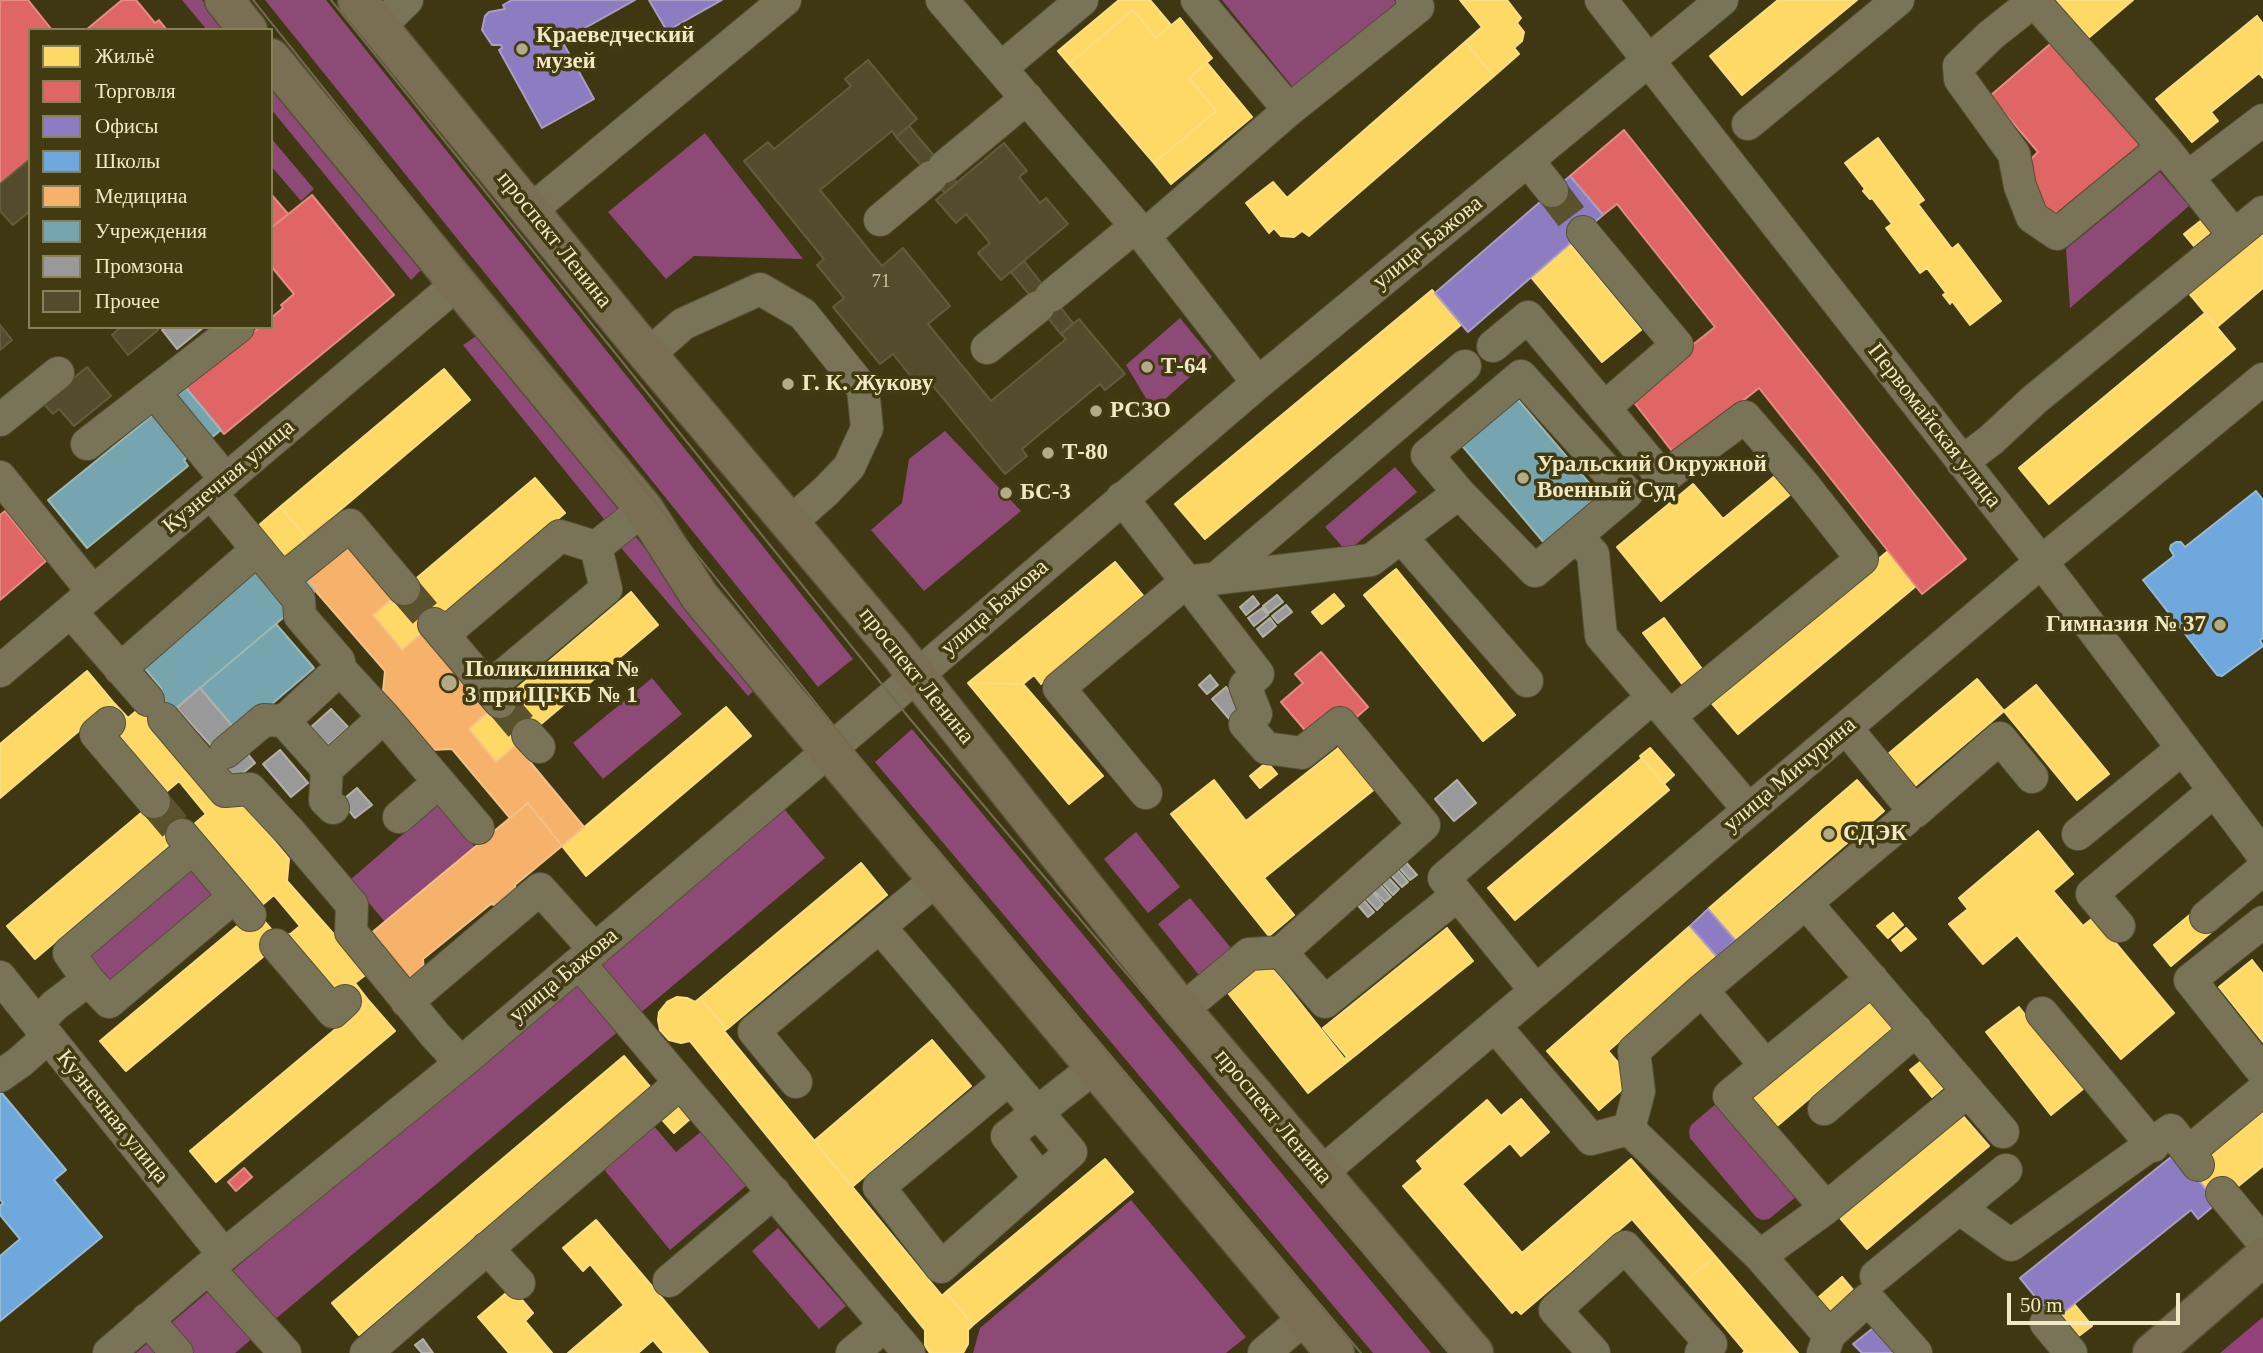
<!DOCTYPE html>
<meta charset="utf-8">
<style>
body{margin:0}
#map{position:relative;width:2263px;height:1353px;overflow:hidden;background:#3e3712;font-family:"Times New Roman",serif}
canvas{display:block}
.legend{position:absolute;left:28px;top:28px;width:245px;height:301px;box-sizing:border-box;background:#423a10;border:2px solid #888058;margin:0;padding:9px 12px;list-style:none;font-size:21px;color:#f0e9c4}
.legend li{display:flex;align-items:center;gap:14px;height:35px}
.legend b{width:35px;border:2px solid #888058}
.scale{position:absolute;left:2007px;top:1293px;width:173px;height:32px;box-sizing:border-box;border:4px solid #f0e9c4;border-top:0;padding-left:9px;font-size:21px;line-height:24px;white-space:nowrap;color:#f0e9c4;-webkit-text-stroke:5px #423a10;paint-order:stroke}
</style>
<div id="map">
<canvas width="2263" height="1353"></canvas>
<ul class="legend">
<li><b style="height:19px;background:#ffd966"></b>Жильё</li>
<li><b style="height:19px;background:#e06666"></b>Торговля</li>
<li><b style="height:19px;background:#8e7cc3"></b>Офисы</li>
<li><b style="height:19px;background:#6fa8dc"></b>Школы</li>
<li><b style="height:19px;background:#f6b26b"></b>Медицина</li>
<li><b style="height:19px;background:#76a5af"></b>Учреждения</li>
<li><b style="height:19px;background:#999"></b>Промзона</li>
<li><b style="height:19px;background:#524c2d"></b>Прочее</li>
</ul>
<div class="scale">50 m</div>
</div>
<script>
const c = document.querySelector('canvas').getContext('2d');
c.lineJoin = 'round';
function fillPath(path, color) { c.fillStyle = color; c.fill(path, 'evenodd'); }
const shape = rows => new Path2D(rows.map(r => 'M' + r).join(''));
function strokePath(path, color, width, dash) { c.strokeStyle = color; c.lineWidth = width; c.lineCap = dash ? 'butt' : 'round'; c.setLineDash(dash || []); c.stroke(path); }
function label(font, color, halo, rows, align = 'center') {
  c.font = font + ' "Times New Roman",serif'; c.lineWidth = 7; c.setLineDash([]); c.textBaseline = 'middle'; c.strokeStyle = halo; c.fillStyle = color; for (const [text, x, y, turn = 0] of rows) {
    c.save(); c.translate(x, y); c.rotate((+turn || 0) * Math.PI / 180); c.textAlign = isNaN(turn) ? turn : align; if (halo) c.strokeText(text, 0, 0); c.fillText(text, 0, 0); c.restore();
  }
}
fillPath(shape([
 [182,0,202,0,227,30,207,30],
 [265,0,326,0,853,659,818,687],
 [1222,0,1394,0,1399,6,1296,91],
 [271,84,423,268,411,280,271,109],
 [705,133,803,259,694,256,666,279,608,212],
 [271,138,314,189,301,201,271,166],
 [2160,172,2189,206,2070,308,2066,249],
 [1180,318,1212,357,1153,410,1126,365],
 [479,334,623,511,608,524,463,345],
 [945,431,1021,511,924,591,871,530,902,503,909,459],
 [1395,467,1417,492,1347,552,1325,527],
 [630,530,760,685,748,696,616,542],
 [652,678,682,714,603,779,573,743],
 [912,729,1431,1353,1373,1353,875,762],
 [439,803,475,847,385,922,350,880],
 [780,804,825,858,235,1353,136,1353],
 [1136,832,1180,887,1148,913,1104,859],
 [190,863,218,895,109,986,82,956],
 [1190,898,1235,953,1202,979,1158,924],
 [1717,1103,1796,1197,1769,1219,1762,1220,1756,1217,1690,1138,1689,1131,1691,1125],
 [653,1125,676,1152,702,1131,747,1185,670,1250,602,1167],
 [1131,1200,1246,1337,1226,1353,973,1353,980,1328],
 [778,1228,846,1306,819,1329,752,1251]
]), '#8e4a76');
fillPath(shape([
 [2263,1317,2263,1353,2220,1353]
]), '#944179');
const homes = shape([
 [1119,0,1150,0,1171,25,1156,38,1133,10,1069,64,1058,51,1119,0],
 [1460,0,1507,0,1521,18,1517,23,1524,32,1522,41,1514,48,1519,54,1494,76,1465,42,1482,27,1460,0],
 [1778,0,1857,0,1742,95,1710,56,1778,0],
 [2053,0,2133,0,2086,40,2053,0],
 [1133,10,1156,38,1180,18,1212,58,1189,78,1216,111,1154,163,1069,64,1133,10],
 [2257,16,2263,24,2263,78,2259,73,2211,112,2218,121,2192,142,2156,99,2257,16],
 [1465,42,1494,76,1309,236,1302,231,1294,237,1281,236,1274,228,1269,233,1246,203,1273,182,1287,198,1465,42],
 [1207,63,1252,117,1171,184,1154,163,1216,111,1189,78,1207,63],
 [1878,138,1924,200,1918,204,1952,249,1958,244,2001,301,1970,325,1952,301,1950,304,1947,300,1943,295,1946,293,1927,268,1920,273,1886,228,1892,224,1872,198,1870,199,1863,191,1865,189,1845,163,1878,138],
 [2203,219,2212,231,2194,246,2184,234,2203,219],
 [2263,229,2263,288,2217,327,2188,292,2263,229],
 [1570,244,1641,330,1602,362,1531,277,1570,244],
 [1432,290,1462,324,1205,539,1175,504,1432,290],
 [2205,313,2235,349,2049,504,2019,468,2205,313],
 [444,369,470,400,307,538,280,507,444,369],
 [1782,470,1797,489,1661,601,1617,547,1693,484,1723,519,1782,470],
 [535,478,565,513,402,650,373,615,535,478],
 [280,507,307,538,285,557,258,526,280,507],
 [1888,551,1916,586,1738,734,1709,700,1888,551],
 [1115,562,1145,598,1041,684,1034,675,1023,684,968,683,1115,562],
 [1396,569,1515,715,1483,741,1364,595,1396,569],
 [631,592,658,625,496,762,469,729,631,592],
 [1334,594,1344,606,1322,624,1312,612,1334,594],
 [1664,618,1702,669,1682,684,1643,633,1664,618],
 [87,671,113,702,0,798,0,744,87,671],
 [1977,679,2004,711,1908,792,1881,760,1977,679],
 [968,683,1023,684,1103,776,1069,804,968,683],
 [2036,685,2109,774,2077,800,2004,711,2036,685],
 [113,702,128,718,141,707,226,807,246,807,289,859,287,881,368,973,355,983,369,1001,355,1012,320,971,315,976,305,963,310,959,289,934,281,941,255,910,263,904,195,824,189,829,161,796,167,791,141,761,136,766,125,753,131,749,100,713,113,702],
 [726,707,751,736,586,876,562,846,726,707],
 [1342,745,1376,788,1264,878,1294,915,1269,936,1171,814,1214,780,1246,821,1342,745],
 [1650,748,1674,775,1664,784,1640,756,1650,748],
 [1642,758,1669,790,1515,920,1488,888,1642,758],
 [1267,762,1277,774,1260,788,1250,776,1267,762],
 [1857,780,1884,811,1735,940,1708,909,1857,780],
 [179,781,206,814,35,959,7,926,179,781],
 [2038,831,2073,874,2053,891,2083,926,2094,917,2174,1013,2121,1059,2017,935,1983,964,1949,924,1968,909,1959,898,2038,831],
 [861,863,887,895,727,1029,700,998,861,863],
 [274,895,300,926,126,1071,100,1041,274,895],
 [2198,908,2215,929,2171,966,2154,945,2198,908],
 [1893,913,1903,925,1888,938,1877,926,1893,913],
 [1690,926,1717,957,1608,1051,1633,1080,1599,1110,1547,1051,1690,926],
 [1447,928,1473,961,1347,1062,1345,1059,1347,1057,1323,1028,1447,928],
 [1906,928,1916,939,1901,951,1892,940,1906,928],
 [1263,956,1347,1062,1308,1093,1224,988,1263,956],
 [2252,960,2263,974,2263,1042,2219,987,2252,960],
 [1870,992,1897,1024,1770,1132,1743,1101,1870,992],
 [677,997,687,998,695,1002,700,998,727,1029,724,1031,942,1296,946,1292,973,1325,968,1330,968,1344,963,1353,930,1353,925,1346,925,1330,690,1041,681,1043,669,1040,660,1030,658,1020,659,1012,667,1002,677,997],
 [369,1001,395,1031,216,1182,190,1151,369,1001],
 [2019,1007,2083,1089,2051,1115,1986,1032,2019,1007],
 [932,1040,971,1086,852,1187,814,1141,932,1040],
 [1929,1055,1950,1082,1932,1097,1910,1070,1929,1055],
 [624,1056,651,1088,359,1335,332,1303,624,1056],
 [1521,1099,1549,1132,1521,1156,1510,1143,1462,1184,1522,1253,1631,1159,1715,1256,1686,1281,1632,1219,1521,1314,1516,1309,1512,1313,1403,1186,1423,1169,1417,1161,1487,1100,1501,1116,1521,1099],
 [675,1101,690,1119,674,1133,658,1115,675,1101],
 [2263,1112,2263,1166,2231,1192,2214,1200,2191,1170,2263,1112],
 [1962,1115,1989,1146,1867,1249,1840,1218,1962,1115],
 [1105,1159,1133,1192,973,1325,946,1292,1105,1159],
 [596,1220,667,1304,708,1353,664,1353,653,1340,638,1353,568,1353,624,1305,590,1264,583,1271,563,1248,596,1220],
 [1715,1256,1744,1290,1798,1353,1743,1353,1745,1351,1686,1281,1715,1256],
 [1842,1277,1859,1297,1829,1323,1812,1303,1842,1277],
 [512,1288,533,1313,525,1321,552,1353,509,1353,478,1317,512,1288],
 [2074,1304,2092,1326,2072,1341,2055,1320,2074,1304]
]);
fillPath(homes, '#ffd966');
strokePath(homes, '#fade82', 2);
const shops = shape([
 [0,0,28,0,52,30,30,30,30,159,0,184,0,0],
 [122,0,136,0,155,23,159,20,167,30,86,30,122,0],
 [2056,39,2146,145,2067,212,2052,213,2041,207,2028,168,2032,158,2038,152,1990,96,2056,39],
 [1624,130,1966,559,1922,594,1759,388,1675,455,1629,396,1715,327,1617,204,1603,215,1570,176,1624,130],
 [271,194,288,214,271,228,271,194],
 [312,195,394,295,224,434,186,388,260,327,271,327,271,318,283,308,281,305,294,294,271,266,271,228,312,195],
 [5,511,46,561,0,600,0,515,5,511],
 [1321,652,1368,707,1349,724,1315,742,1281,702,1303,683,1295,674,1321,652],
 [244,1168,252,1177,236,1191,228,1182,244,1168]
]);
fillPath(shops, '#e06666');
strokePath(shops, '#e58d82', 2);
const offices = shape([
 [635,0,562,41,594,99,542,128,499,50,502,48,501,45,492,45,482,30,485,16,489,12,505,9,503,5,512,0,635,0],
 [649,0,722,0,667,31,649,0],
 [1570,176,1603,215,1468,332,1435,293,1570,176],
 [1708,909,1735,940,1717,957,1690,926,1708,909],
 [2176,1153,2217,1203,2198,1219,2191,1210,2054,1320,2020,1278,2176,1153],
 [1882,1321,1910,1353,1862,1353,1853,1344,1882,1321]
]);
fillPath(offices, '#8e7cc3');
strokePath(offices, '#ab9dc3', 2);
const schools = shape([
 [2256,491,2263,500,2263,638,2260,640,2263,646,2222,676,2217,675,2143,580,2174,556,2170,549,2171,545,2176,542,2181,542,2185,547,2256,491],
 [0,1091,66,1170,54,1180,102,1237,0,1321,0,1256,20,1239,0,1215,0,1206,3,1203,0,1199,0,1091]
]);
fillPath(schools, '#6fa8dc');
strokePath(schools, '#96bcd5', 2);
const health = shape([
 [328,520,393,598,373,615,402,650,422,633,488,712,469,729,496,762,516,745,584,827,562,846,528,803,510,818,452,749,431,750,383,691,385,671,300,573,320,556,307,538,328,520],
 [528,803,562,846,515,885,517,898,504,908,491,904,423,959,424,972,413,981,398,979,364,939,528,803]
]);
fillPath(health, '#f6b26b');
strokePath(health, '#f4c286', 2);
const public = shape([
 [186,388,221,430,184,460,188,466,87,548,48,500,186,388],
 [1514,395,1601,497,1545,544,1459,442,1514,395],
 [258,569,300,573,315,591,156,725,141,707,162,689,143,666,258,569],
 [276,624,314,668,238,733,200,688,276,624]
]);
fillPath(public, '#76a5af');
strokePath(public, '#9bb9b5', 2);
const industry = shape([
 [167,327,204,327,177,349,162,330,167,327],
 [1277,595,1283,602,1269,613,1263,606,1277,595],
 [1253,596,1259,604,1246,615,1240,607,1253,596],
 [1286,605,1292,612,1278,623,1272,616,1286,605],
 [1262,608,1268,615,1254,626,1248,618,1262,608],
 [1270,618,1276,626,1263,637,1257,629,1270,618],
 [1210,675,1218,685,1207,694,1199,685,1210,675],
 [1226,687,1244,709,1231,721,1212,699,1226,687],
 [200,688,238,733,215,750,177,708,200,688],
 [331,709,348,727,326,747,309,729,331,709],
 [242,747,255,763,236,779,223,763,242,747],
 [280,750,308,783,291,797,263,764,280,750],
 [1457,780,1476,803,1454,821,1435,799,1457,780],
 [357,788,372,805,355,818,341,801,357,788],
 [1404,860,1417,875,1410,880,1397,865,1404,860],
 [1395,867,1408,882,1402,887,1389,873,1395,867],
 [1386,875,1399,889,1393,895,1380,880,1386,875],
 [1378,882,1391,897,1385,902,1371,888,1378,882],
 [1370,889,1383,904,1377,910,1363,895,1370,889],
 [1361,897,1374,912,1368,917,1355,902,1361,897],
 [423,1339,433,1353,422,1353,415,1345,423,1339]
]);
fillPath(industry, '#999');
strokePath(industry, '#b3b1a6', 2);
const building = shape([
 [868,60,917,119,896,137,892,131,820,190,882,266,903,248,950,306,928,324,991,401,1066,339,1061,334,1079,319,1125,374,1105,390,1100,384,1022,449,1027,456,1005,474,925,376,916,383,893,354,880,364,833,307,844,298,817,265,824,259,744,161,768,142,774,149,851,86,845,79,868,60],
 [909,126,957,183,945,193,896,137,909,126],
 [1004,143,1027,171,1019,177,1040,203,1046,198,1068,224,1001,280,978,253,990,243,966,214,956,223,936,200,1004,143],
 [30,159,30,211,13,225,0,211,0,184,30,159],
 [1024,261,1073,323,1061,334,1011,272,1024,261],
 [0,325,12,340,0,350,0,325],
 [121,327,156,327,158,330,128,355,112,335,121,327],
 [87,367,111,396,74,426,59,409,53,414,43,403,87,367]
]);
fillPath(building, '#524c2d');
strokePath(building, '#625c3d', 2);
strokePath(shape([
 [1552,191,1583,232],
 [404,589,434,624],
 [500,702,528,735],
 [154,802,182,835]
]), '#59522d', 32, [32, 16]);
const minor = shape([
 [942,0,1136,226,1258,383],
 [1197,0,1289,110],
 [1601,0,2064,591,2263,855],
 [2033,0,2163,147,2234,235],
 [2034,1,1991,35,1959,66,1960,79,2014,154,2020,186,2032,217,2057,234,2163,147],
 [379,27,407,0],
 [1001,68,1082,0],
 [1748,124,1898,0],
 [1528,161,1552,191],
 [944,167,1027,98],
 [2188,177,2263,120],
 [530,211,785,0],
 [880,220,931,177],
 [1583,232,1677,345,1604,408],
 [1144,236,1289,110,1418,7,1412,0],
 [1051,296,1136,226],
 [1493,346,1528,317,1663,478,1745,417,1803,484,1862,559,1670,716],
 [987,348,1038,307],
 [648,355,683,324,760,289,803,314,863,389,867,428,849,467,826,491,790,523],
 [1521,376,1627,493,1535,571,1459,493,1427,455,1521,376],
 [155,393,226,480],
 [0,420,58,373],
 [87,444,238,327],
 [1962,462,1991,440,2034,400,2263,212],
 [0,477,93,592],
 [211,493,299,600,300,616,339,661,340,669,384,717,478,828],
 [1122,498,1258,674,1245,686,1256,714,1245,724,1266,748,1302,753,1340,723,1424,825,1281,952,1249,954,1182,1010],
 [1576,536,1593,554,1601,636,1749,810],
 [1402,538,1527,681],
 [596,547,644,509],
 [1218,577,1465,366],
 [283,579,350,525,404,589],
 [71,612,148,700],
 [434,624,500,702],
 [443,635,560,536,596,547,606,589,488,688],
 [120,669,245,560],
 [0,671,458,283],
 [164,719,225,791,250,789,290,832,352,905,351,932,435,1035,461,1063],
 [109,723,96,734,154,802],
 [1846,728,1915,812,2000,738,2032,777],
 [528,735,539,747],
 [226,752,264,720,284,721],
 [327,769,284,721,340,669],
 [1146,793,1059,688,1186,582,1371,560,1459,493],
 [333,808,325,800,327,769,384,717],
 [399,817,439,782],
 [2078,834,2182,749],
 [182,835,250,915],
 [193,848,69,953,88,980,109,1002,234,897],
 [1806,903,2003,1132],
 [2206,917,2263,869],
 [2263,922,2190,980,2263,1072],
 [2119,926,2092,894,2214,791],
 [880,927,1071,1152,941,1267,879,1187,1009,1079],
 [276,945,333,1012,345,1001],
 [1281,952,1325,1002,1445,905],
 [579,963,909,1353],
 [0,977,224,1255],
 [1702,990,1766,1066],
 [1536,991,1444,878,1653,697],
 [407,1002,540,889,595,950],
 [2042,1013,2153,1146],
 [37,1023,55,1005,88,980],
 [1495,1026,1591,1139,1629,1129,1760,1256,1829,1335],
 [0,1076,20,1062,48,1037],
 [796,1082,754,1031,937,879],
 [1824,1109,1916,1030],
 [1629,1129,1639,1091,1634,1051,1702,990,1906,819],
 [2198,1144,2263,1090],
 [1320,1174,2040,563,2263,379],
 [1040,1179,1007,1136,1095,1067],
 [2222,1193,2263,1242],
 [1826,1208,1729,1096,1872,979],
 [1960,1209,2011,1245,2171,1130,2198,1165],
 [487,1248,519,1283],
 [1760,1256,1826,1208,1968,1091],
 [208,1268,285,1353],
 [1876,1276,2006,1170],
 [669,1281,774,1192],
 [147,1319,177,1353],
 [2046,1323,2071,1353],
 [109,1353,208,1268,461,1063,892,697,1258,383,1722,0],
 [366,1353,680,1083],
 [852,1353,886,1325],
 [1264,1353,1305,1318],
 [1594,1353,1555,1310,1625,1247,1711,1344,1701,1353],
 [1823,1353,1829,1335,1868,1299,1916,1353]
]);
const major = shape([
 [224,0,248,30],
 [357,0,648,355,895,648,1182,1010,1474,1353],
 [271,58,644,509,700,597,1335,1353],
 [2152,1353,2263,1257]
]);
strokePath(minor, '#565035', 34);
strokePath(major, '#565035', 41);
strokePath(minor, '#797357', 32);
strokePath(major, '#7a6e53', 38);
strokePath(shape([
 [253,0,859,757,1361,1353],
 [331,0,910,719,1449,1353]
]), '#726d51', 2);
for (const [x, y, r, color] of [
 [522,49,7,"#b2ab86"],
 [1147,367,7,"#b2ab86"],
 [788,384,7,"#b2ab86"],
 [1096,411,7,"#b2ab86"],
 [1048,453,7,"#b2ab86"],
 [1523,478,7,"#b2ab86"],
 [1006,493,7,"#b2ab86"],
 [2220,625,7,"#b2ab86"],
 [449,683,9,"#b2ab86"],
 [1829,834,7,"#b2ab86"]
]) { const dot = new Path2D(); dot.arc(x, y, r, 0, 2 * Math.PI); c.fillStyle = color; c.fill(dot); strokePath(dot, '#423a10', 2.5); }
label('19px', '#c8c29e', null, [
 ["71",881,282]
]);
label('bold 23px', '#f0e9c4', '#423a10', [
 ["Краеведческий",536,36],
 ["музей",536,62],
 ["Т-64",1161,367],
 ["Г. К. Жукову",802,384],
 ["РСЗО",1110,411],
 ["Т-80",1062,453],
 ["Уральский Окружной",1537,465],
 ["Военный Суд",1537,491],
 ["БС-3",1020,493],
 ["Гимназия № 37",2206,625,"right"],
 ["Поликлиника №",465,670],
 ["3 при ЦГКБ № 1",465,696],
 ["СДЭК",1843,834]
], 'left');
label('23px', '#f0e9c4', '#423a10', [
 ["проспект Ленина",554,240,51],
 ["улица Бажова",1428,243,-39],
 ["Первомайская улица",1934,426,52],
 ["Кузнечная улица",229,477,-40],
 ["улица Бажова",995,608,-41],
 ["проспект Ленина",916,676,51],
 ["улица Мичурина",1790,775,-40],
 ["улица Бажова",564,976,-40],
 ["Кузнечная улица",112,1117,51],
 ["проспект Ленина",1273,1117,50]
]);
</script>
